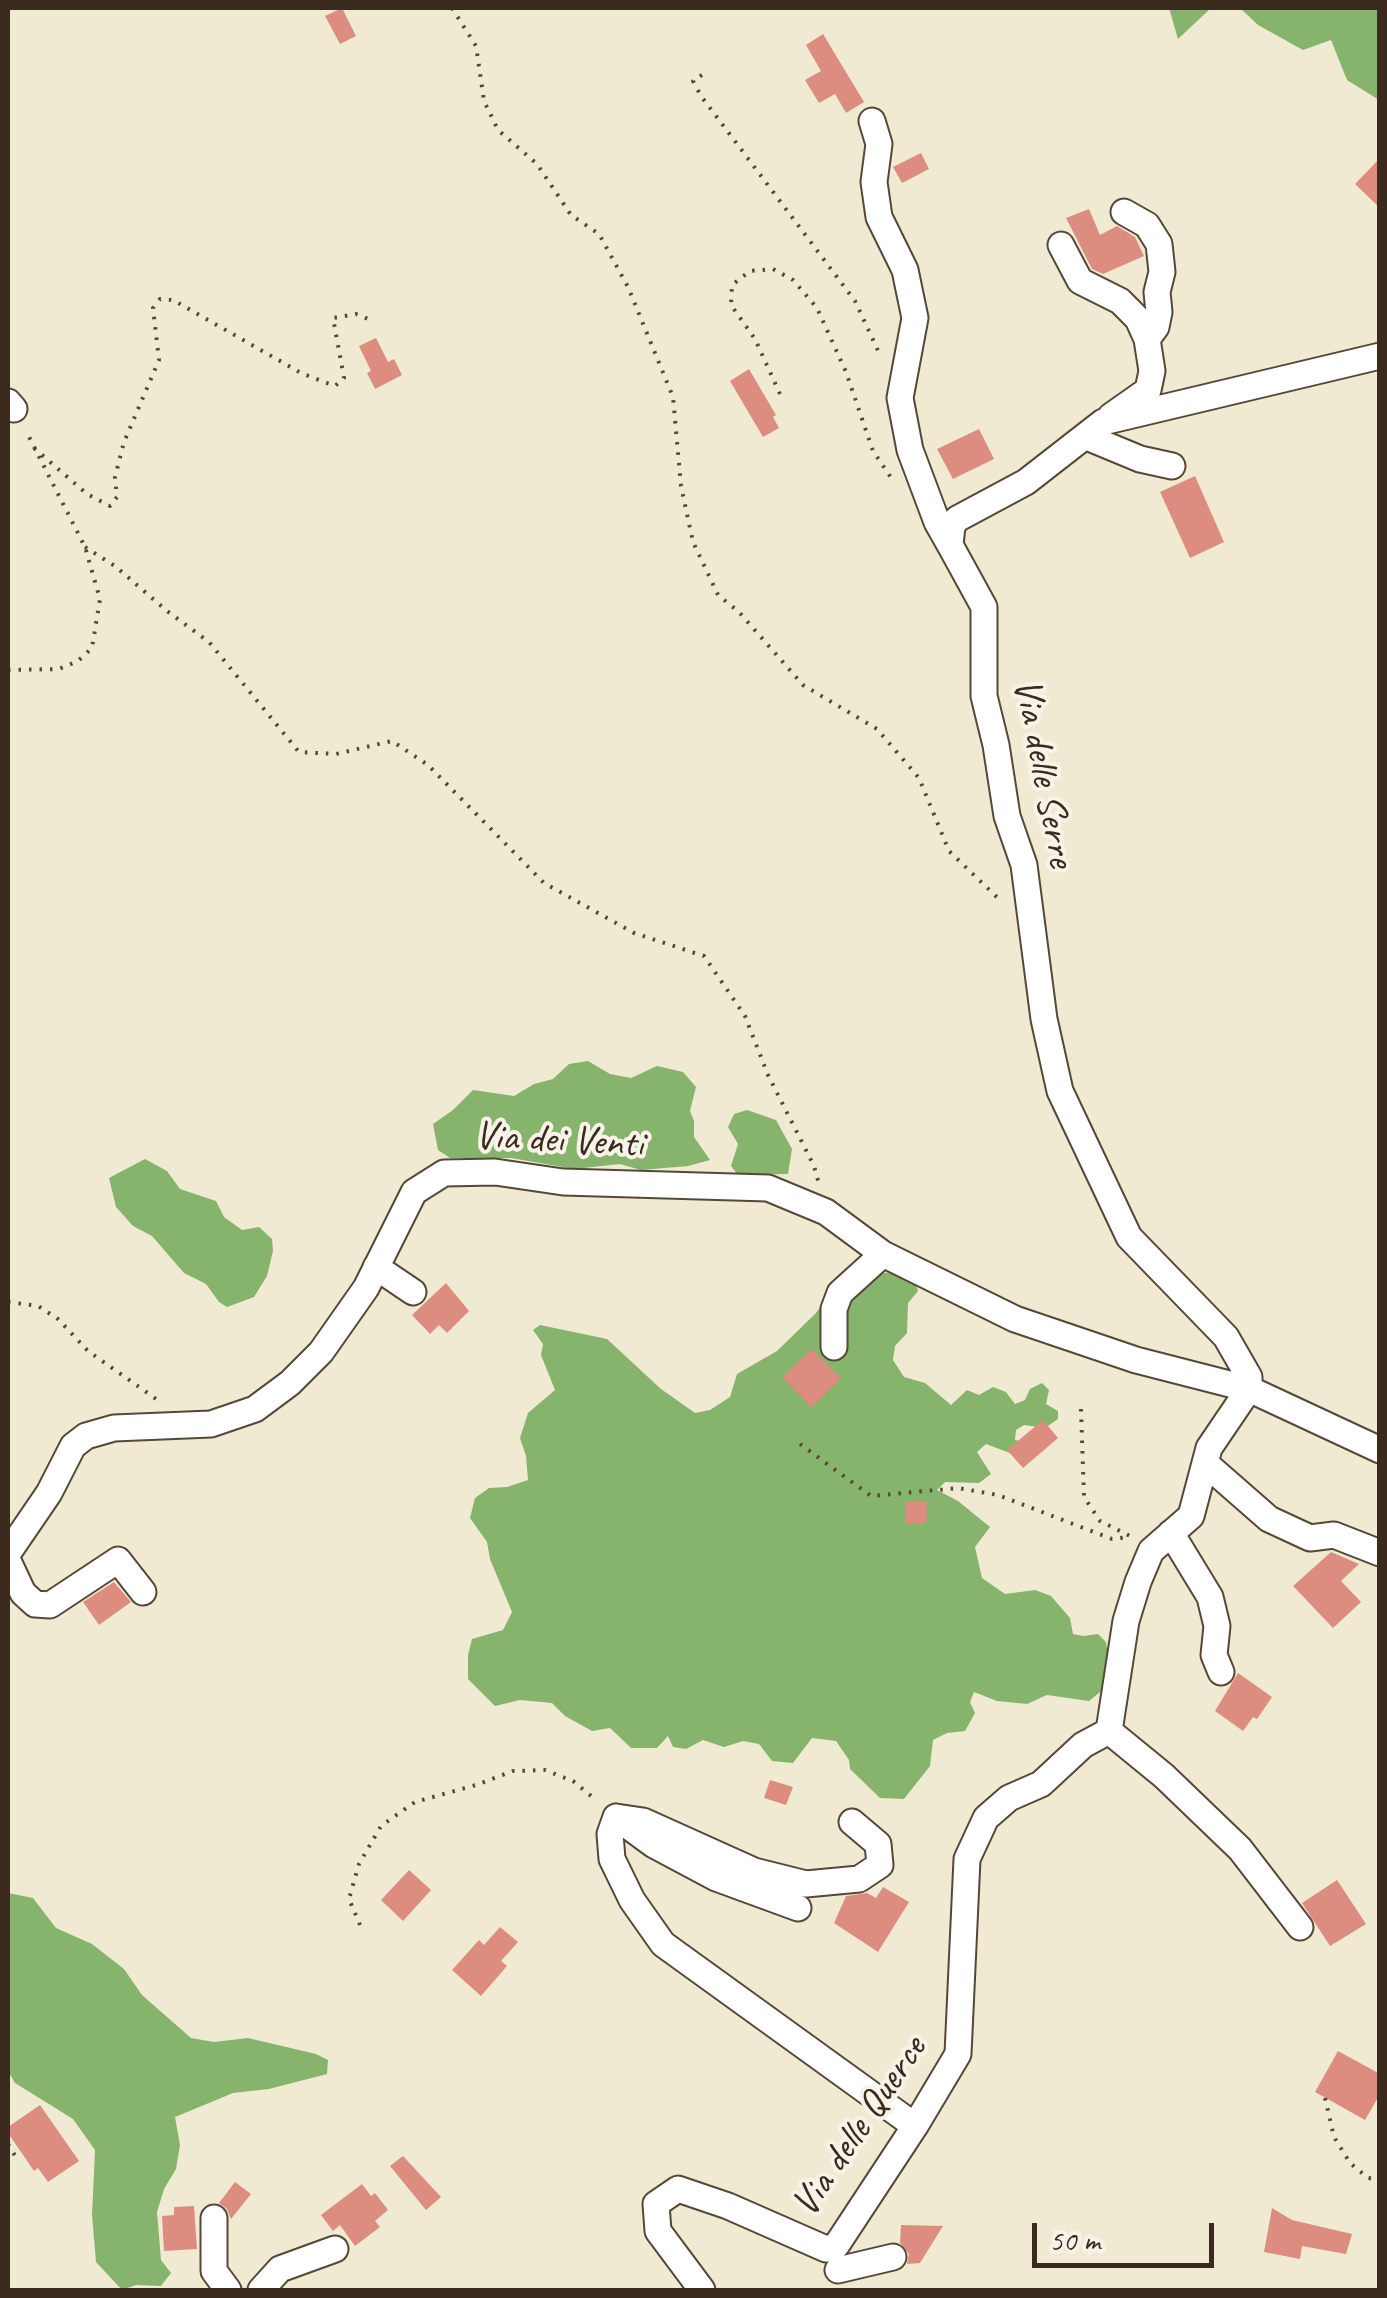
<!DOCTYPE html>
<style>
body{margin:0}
#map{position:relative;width:1387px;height:2298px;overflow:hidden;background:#f0ead3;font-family:Caveat,sans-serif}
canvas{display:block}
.frame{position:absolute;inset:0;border:10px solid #3b2a1e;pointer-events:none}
.scale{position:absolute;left:1032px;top:2223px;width:182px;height:45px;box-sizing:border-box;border:5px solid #3b2a1e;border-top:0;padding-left:12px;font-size:30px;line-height:35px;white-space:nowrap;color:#3b2a1e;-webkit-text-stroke:8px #f7f3e8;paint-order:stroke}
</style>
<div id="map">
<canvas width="1387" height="2298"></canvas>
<div class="frame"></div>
<div class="scale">50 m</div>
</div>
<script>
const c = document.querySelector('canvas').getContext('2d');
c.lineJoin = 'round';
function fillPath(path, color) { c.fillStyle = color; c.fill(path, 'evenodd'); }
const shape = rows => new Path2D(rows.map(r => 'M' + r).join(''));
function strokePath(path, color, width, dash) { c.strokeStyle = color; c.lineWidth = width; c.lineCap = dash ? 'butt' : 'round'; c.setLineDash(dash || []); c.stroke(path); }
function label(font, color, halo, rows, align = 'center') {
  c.font = font + ' Caveat,sans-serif'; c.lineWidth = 8; c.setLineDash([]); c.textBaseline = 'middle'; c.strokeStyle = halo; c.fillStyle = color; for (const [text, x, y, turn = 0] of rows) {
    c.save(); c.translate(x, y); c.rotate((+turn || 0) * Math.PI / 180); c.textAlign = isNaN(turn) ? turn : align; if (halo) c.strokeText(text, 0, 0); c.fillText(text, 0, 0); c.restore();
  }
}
fillPath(shape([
 [1169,8,1211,8,1178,39],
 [1240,8,1379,8,1379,100,1347,80,1331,40,1303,50,1258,25],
 [588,1061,610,1074,631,1078,657,1066,683,1072,696,1087,690,1111,694,1121,694,1137,710,1160,688,1166,641,1170,620,1164,574,1169,511,1158,450,1158,438,1150,433,1124,453,1110,473,1090,514,1096,534,1084,553,1079,569,1064],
 [747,1110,776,1120,792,1149,788,1174,738,1175,731,1166,738,1144,728,1127,734,1114],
 [145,1159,167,1171,180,1189,216,1201,224,1217,242,1230,259,1227,272,1239,273,1251,267,1276,254,1297,227,1307,219,1302,206,1284,184,1273,152,1236,133,1226,116,1207,109,1178],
 [894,1272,914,1277,918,1291,908,1303,907,1333,895,1346,893,1360,904,1377,925,1383,951,1405,967,1390,979,1395,993,1387,1006,1392,1015,1404,1025,1400,1030,1389,1042,1383,1049,1390,1046,1404,1058,1411,1058,1419,1045,1428,1024,1425,1016,1430,1015,1440,1026,1442,1018,1456,986,1444,977,1452,991,1474,979,1483,945,1482,937,1490,958,1501,990,1527,975,1547,982,1578,1005,1594,1035,1590,1051,1596,1070,1618,1073,1634,1083,1636,1098,1634,1106,1642,1109,1661,1105,1688,1089,1701,1047,1695,1027,1704,997,1701,974,1692,970,1702,975,1713,965,1731,947,1733,933,1740,930,1766,904,1799,880,1798,850,1769,849,1760,836,1741,812,1738,793,1763,772,1761,759,1744,743,1741,724,1747,703,1740,686,1749,673,1747,668,1736,657,1748,631,1748,610,1728,592,1731,565,1716,552,1703,520,1700,495,1706,468,1679,468,1655,472,1639,503,1630,512,1612,490,1559,487,1542,470,1518,475,1498,489,1488,507,1487,528,1480,526,1456,520,1438,528,1413,555,1390,541,1355,543,1344,533,1330,540,1325,607,1339,661,1389,695,1413,710,1410,730,1397,737,1374,777,1351,815,1314,843,1277],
 [8,1893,33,1898,56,1928,92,1944,124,1969,142,1995,191,2038,214,2042,248,2038,316,2054,328,2060,327,2074,269,2089,233,2093,175,2117,180,2145,176,2169,164,2189,157,2212,161,2260,171,2273,161,2286,136,2285,122,2290,96,2262,92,2215,95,2150,73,2119,15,2083,8,2071]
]), '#86b46c');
fillPath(shape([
 [342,8,356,36,340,44,325,16],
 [823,34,864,102,846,113,835,94,819,103,805,80,821,71,806,45],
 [921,153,929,169,902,183,893,167],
 [1380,158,1380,208,1355,184],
 [1089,209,1100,235,1117,226,1135,237,1144,256,1103,274,1092,269,1066,218],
 [376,338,388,362,394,359,402,375,375,389,367,373,371,371,359,346],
 [749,369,776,415,773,417,779,428,763,437,730,381],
 [979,429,994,459,953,479,937,449],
 [1195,476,1224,542,1190,558,1160,492],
 [446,1283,469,1311,447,1333,439,1325,430,1334,412,1315],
 [812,1349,841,1379,811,1407,782,1377],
 [1043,1420,1058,1438,1023,1468,1007,1450],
 [906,1501,927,1502,926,1524,905,1523],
 [1331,1552,1359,1564,1341,1581,1361,1602,1333,1628,1293,1586],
 [114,1582,131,1602,99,1625,83,1602],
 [1238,1673,1272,1697,1257,1719,1253,1717,1243,1731,1215,1711],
 [770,1780,793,1787,786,1805,764,1798],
 [409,1870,431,1890,403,1921,381,1900],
 [1337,1880,1366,1924,1330,1946,1302,1903],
 [883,1887,909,1902,878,1952,834,1923,846,1896,867,1893,876,1898],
 [500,1927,518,1942,501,1961,507,1966,481,1996,452,1970,479,1940,484,1945],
 [1338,2051,1380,2074,1380,2094,1365,2120,1315,2092],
 [40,2105,79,2161,48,2182,38,2168,34,2171,8,2133,8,2127],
 [403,2156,441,2197,426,2210,390,2166],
 [235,2182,251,2194,231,2219,227,2209,219,2203],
 [362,2184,371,2196,375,2193,388,2210,375,2221,380,2227,355,2246,340,2225,333,2231,321,2215],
 [194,2206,197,2249,164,2251,162,2216,174,2215,174,2207],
 [1272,2208,1292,2220,1352,2234,1346,2254,1302,2246,1300,2259,1264,2252],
 [901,2225,943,2226,920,2263,907,2264,909,2254,900,2243]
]), '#dd8d7f');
const minor = shape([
 [872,121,879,144,874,182,879,217,905,270,915,318,900,398,910,450,937,522,950,545],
 [1124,212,1147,225,1159,244,1162,272,1157,292,1159,312,1156,327,1147,339],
 [1061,245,1080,281,1120,301,1138,319,1147,339,1152,371,1148,390,1111,416],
 [8,402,14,409],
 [1087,437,1140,459,1172,466],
 [376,1267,413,1292],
 [834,1347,834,1309,840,1293,883,1254],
 [1249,1389,1249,1377,1226,1337,1129,1237,1060,1091,1044,1019,1024,865,1007,816,996,745,984,696,984,607,950,545,952,526,957,519,1026,482,1103,422,1380,356],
 [1205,1463,1269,1519,1310,1538,1334,1535,1380,1553],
 [1171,1533,1210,1597,1217,1626,1214,1655,1221,1672],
 [8,1553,49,1493,73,1446,86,1436,114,1428,211,1424,255,1409,290,1383,321,1352,366,1288,414,1192,444,1173,495,1172,563,1182,768,1188,826,1212,883,1254,1015,1319,1136,1360,1249,1389,1380,1450],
 [8,1561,23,1593,35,1604,50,1605,118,1560,143,1592],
 [1109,1731,1164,1776,1240,1849,1300,1927],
 [616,1817,610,1834,612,1859,632,1900,663,1944,915,2126],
 [616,1817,643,1821,754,1871,806,1884,859,1879,880,1865,878,1844,852,1822],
 [628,1826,654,1845,716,1878,798,1908],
 [214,2218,214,2271,228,2290],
 [838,2270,893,2257],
 [261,2290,280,2269,335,2249],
 [702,2290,658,2231,656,2204,678,2189,728,2206,826,2249,836,2246,915,2126,958,2054,967,1859,986,1818,1009,1798,1041,1784,1083,1745,1109,1731,1126,1621,1138,1582,1151,1551,1191,1516,1209,1448,1249,1389]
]);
strokePath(minor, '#564739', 29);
strokePath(shape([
 [452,8,476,46,484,101,498,130,537,164,571,215,599,234,628,287,673,397,681,486,693,542,718,595,739,612,803,685,877,729,919,778,949,851,1002,902],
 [702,75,693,81,701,96,855,301,881,357],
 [780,394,755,339,731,305,732,285,750,271,773,269,793,280,817,308,846,372,873,451,892,479],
 [34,448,87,494,110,506,117,497,115,477,124,442,159,360,153,308,160,299,173,300,301,373,335,386,344,378,333,318,356,314,368,319],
 [85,547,115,566,167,611,209,642,299,752,336,754,392,741,428,765,544,883,634,933,704,956,745,1016,768,1075,814,1166,819,1184],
 [8,670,59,669,78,661,92,648,100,599,85,547,26,431],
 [8,1302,38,1306,58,1319,88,1351,159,1401],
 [1081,1409,1084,1497,1100,1521,1130,1536],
 [800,1444,871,1496,958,1488,998,1495,1112,1539,1129,1537],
 [360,1925,349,1899,359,1864,381,1826,415,1802,476,1785,513,1771,545,1770,573,1781,596,1800],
 [1325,2098,1334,2137,1350,2163,1368,2178,1380,2180],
 [8,2144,17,2159]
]), '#564739', 4, [2.5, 8]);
strokePath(minor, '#fff', 25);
label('40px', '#3b2a1e', '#f7f3e8', [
 ["Via delle Serre",1043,773,79],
 ["Via dei Venti",559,1141,3],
 ["Via delle Querce",860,2127,-56]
]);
</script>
